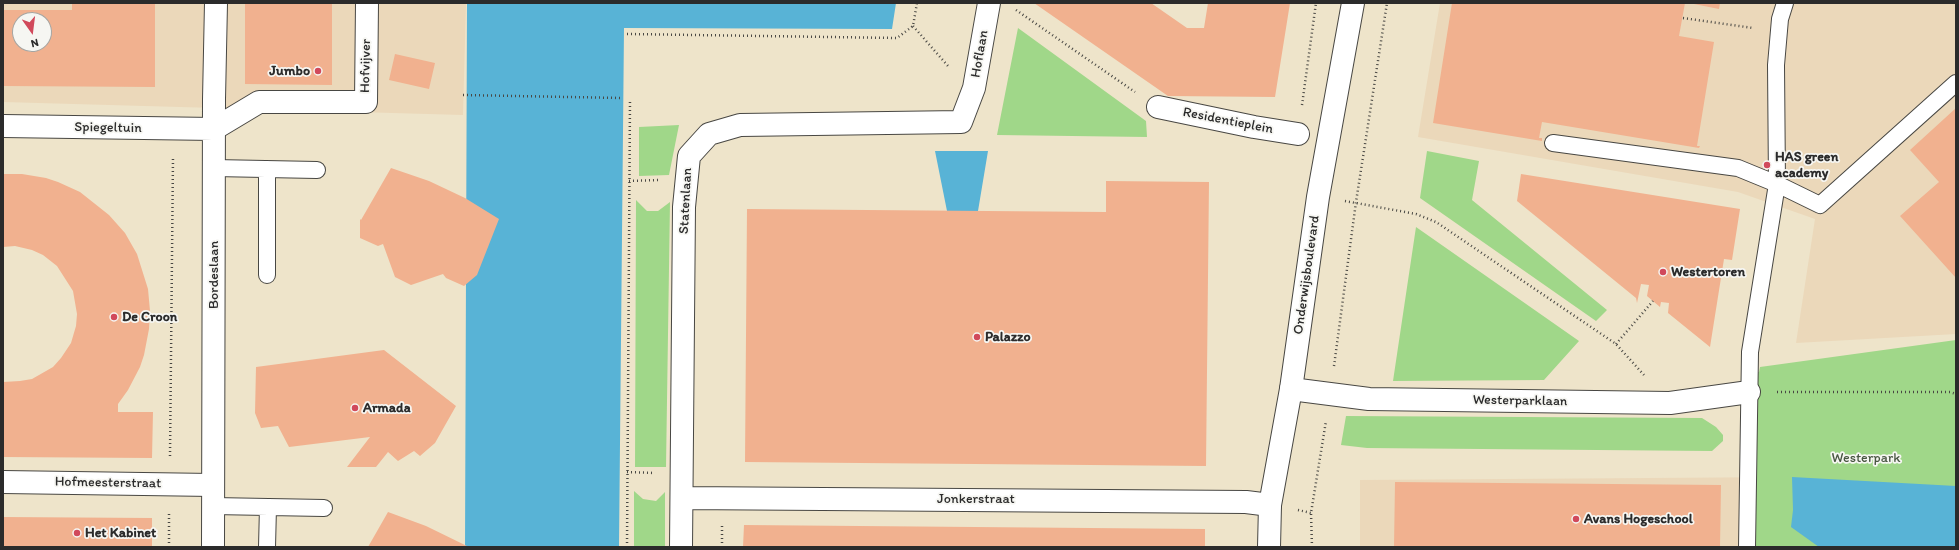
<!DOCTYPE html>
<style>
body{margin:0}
#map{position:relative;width:1959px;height:550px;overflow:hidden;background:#eee4ca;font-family:Itim,sans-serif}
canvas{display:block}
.frame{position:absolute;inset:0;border:4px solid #2b2b2b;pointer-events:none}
.north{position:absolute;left:12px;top:12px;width:40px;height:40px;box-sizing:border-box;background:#f6f6f2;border:1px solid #a5a5a2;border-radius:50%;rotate:166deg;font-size:11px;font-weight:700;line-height:16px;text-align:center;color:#2b2b2b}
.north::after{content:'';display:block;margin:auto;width:14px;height:18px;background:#d1495b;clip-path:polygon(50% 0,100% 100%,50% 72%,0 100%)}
</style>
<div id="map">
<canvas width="1959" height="550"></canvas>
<div class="frame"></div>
<div class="north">N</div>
</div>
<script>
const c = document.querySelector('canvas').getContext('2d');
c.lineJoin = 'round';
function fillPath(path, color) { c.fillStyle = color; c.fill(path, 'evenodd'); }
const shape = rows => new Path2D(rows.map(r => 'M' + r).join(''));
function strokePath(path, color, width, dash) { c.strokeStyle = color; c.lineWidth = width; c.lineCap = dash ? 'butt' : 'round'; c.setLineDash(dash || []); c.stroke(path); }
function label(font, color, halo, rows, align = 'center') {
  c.font = font + ' Itim,sans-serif'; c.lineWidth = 3.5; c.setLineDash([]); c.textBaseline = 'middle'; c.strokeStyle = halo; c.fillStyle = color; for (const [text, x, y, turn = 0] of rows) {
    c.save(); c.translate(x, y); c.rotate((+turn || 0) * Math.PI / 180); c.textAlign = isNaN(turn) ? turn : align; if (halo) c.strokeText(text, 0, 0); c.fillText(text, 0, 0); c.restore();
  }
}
fillPath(shape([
 [3,3,466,3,463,115,3,102],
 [20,20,44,20,44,44,20,44],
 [1440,3,1956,3,1956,334,1796,343,1815,219,1738,192,1418,137],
 [1792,477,1819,547,1360,547,1360,480]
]), '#ebd8ba');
fillPath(shape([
 [1018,28,1146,121,1147,137,997,135],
 [679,125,669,175,639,176,639,127],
 [1427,151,1479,161,1472,200,1607,310,1596,321,1420,198],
 [636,200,647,211,658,211,670,202,666,467,635,467],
 [1416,227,1579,341,1544,380,1393,381],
 [1956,340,1956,547,1745,547,1741,373,1759,372,1760,367],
 [1346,416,1702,418,1716,427,1723,435,1723,441,1712,451,1367,448,1341,445],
 [634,491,643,499,656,501,665,492,665,547,634,547]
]), '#a0d789');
fillPath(shape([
 [467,3,896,3,892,29,624,28,619,547,465,547],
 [935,151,988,151,978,211,947,211],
 [1792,477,1956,486,1956,547,1819,547,1791,527,1793,510]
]), '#58b3d6');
fillPath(shape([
 [72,3,155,3,155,87,3,86,3,10,72,10],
 [20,20,44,20,44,44,20,44],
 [245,3,332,3,332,85,245,84],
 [1034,3,1151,3,1187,28,1204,28,1208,3,1290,3,1275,97,1168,96],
 [1452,3,1685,3,1679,36,1714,42,1697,146,1700,146,1699,148,1542,122,1539,138,1542,138,1542,141,1433,123],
 [1689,3,1720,3,1719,9],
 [395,54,435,63,429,89,389,80],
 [1956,108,1956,278,1900,216,1939,182,1910,150],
 [391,168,429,181,465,198,499,219,477,275,464,286,446,278,443,274,411,285,395,277,383,244,378,246,360,238,360,219,361,220],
 [3,174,22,174,46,178,58,182,80,192,109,215,125,233,137,254,148,289,150,311,149,329,144,355,140,367,128,390,118,404,118,412,153,412,152,458,3,457,3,382,20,381,32,379,53,367,61,358,71,343,76,326,77,314,73,291,57,266,43,255,32,250,15,246,3,247],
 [1521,174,1740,209,1732,260,1724,259,1710,347,1668,313,1669,303,1661,302,1660,307,1647,296,1649,285,1641,284,1637,303,1636,298,1517,201],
 [1106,181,1209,182,1206,466,745,462,747,209,1106,212],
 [384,350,456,406,435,443,420,456,414,451,398,461,388,452,376,467,347,467,370,437,289,447,278,426,261,428,255,413,256,367],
 [1395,482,1721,485,1720,547,1394,547],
 [388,512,426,526,469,547,368,547],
 [3,517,152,518,152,547,3,547],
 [744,525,1205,529,1205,547,743,547]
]), '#f1b18f');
const service = shape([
 [1785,3,1780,19,1776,65,1777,184,1820,205,1956,83],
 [1553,143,1738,168,1777,184,1750,352,1747,547],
 [214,168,317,170],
 [267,169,267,275],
 [213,506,324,508],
 [267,547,268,507]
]);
const pedestrian = shape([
 [214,129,259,102,366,102,367,3],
 [3,482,213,485]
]);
const minor = shape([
 [1158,107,1254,127,1298,134],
 [3,126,214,129],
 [1291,389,1369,399,1670,403,1749,392],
 [682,498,1246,502,1270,505],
 [213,547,214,99,216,3],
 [681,547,684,207,689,156,709,134,740,125,961,122,974,88,989,3]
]);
const tertiary = shape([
 [1269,547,1270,505,1291,389,1318,197,1353,3]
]);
strokePath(service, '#484743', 18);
strokePath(pedestrian, '#484743', 24);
strokePath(minor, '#484743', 24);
strokePath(tertiary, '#484743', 24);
strokePath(shape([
 [1016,10,1135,92],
 [1683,18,1753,28],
 [913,26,948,66],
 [627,34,897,38,913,26,917,3],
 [463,95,622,98],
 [1302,105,1316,3],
 [629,181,659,180],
 [1345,201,1416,214,1436,222,1616,344,1644,375],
 [1616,344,1653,301],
 [1334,366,1356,202,1387,3],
 [1777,392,1950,392,1956,394],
 [170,456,173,157],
 [627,472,655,473],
 [1298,510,1311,513],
 [169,547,169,513],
 [627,547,630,99],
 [722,547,722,526],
 [1312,547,1311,513,1326,421]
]), '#484743', 2.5, [1, 3]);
strokePath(service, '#fff', 16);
strokePath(pedestrian, '#fff', 22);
strokePath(minor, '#fff', 22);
strokePath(tertiary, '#fff', 22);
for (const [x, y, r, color] of [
 [318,71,4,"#d1495b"],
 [1767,165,4,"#d1495b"],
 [1663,272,4,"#d1495b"],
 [114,317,4,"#d1495b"],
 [977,337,4,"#d1495b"],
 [355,408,4,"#d1495b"],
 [1576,519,4,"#d1495b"],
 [77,533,4,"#d1495b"]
]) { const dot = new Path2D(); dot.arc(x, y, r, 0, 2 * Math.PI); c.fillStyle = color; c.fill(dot); strokePath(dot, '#f6f6f2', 1.5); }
label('14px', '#2b2b2b', '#f6f6f2', [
 ["Hoflaan",980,54,-80],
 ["Hofvijver",366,66,-89],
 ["Residentieplein",1228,121,11],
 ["Spiegeltuin",108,128,1],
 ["Statenlaan",686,201,-87],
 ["Bordeslaan",214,275,-90],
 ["Onderwijsboulevard",1307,275,-82],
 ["Westerparklaan",1520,401,1],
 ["Hofmeesterstraat",108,483,1],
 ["Jonkerstraat",976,499]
]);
label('bold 14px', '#2b2b2b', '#f6f6f2', [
 ["Jumbo",310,71,"right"],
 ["HAS green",1775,157],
 ["academy",1775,173],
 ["Westertoren",1671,272],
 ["De Croon",122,317],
 ["Palazzo",985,337],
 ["Armada",363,408],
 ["Avans Hogeschool",1584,519],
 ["Het Kabinet",85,533]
], 'left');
label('14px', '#485642', '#f6f6f2', [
 ["Westerpark",1866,458]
]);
</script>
